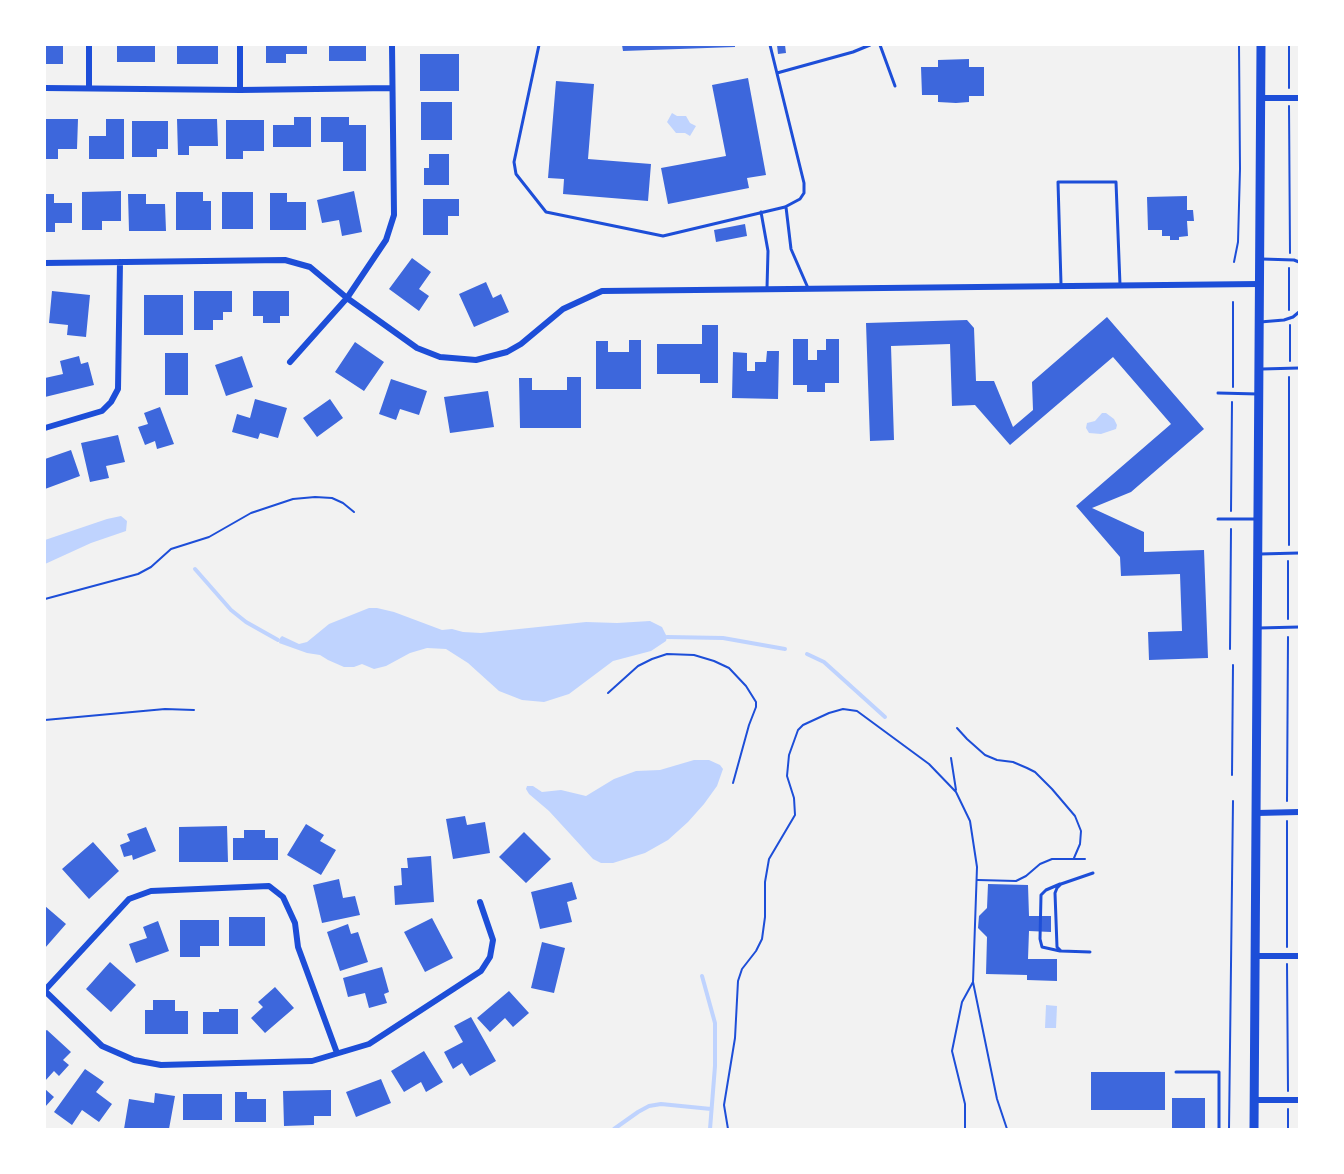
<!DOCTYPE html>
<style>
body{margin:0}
#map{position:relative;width:1344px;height:1174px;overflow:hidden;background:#f2f2f2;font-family:Bitter,serif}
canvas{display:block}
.frame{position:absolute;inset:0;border:46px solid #fff;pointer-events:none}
</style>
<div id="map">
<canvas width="1344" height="1174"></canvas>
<div class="frame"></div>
</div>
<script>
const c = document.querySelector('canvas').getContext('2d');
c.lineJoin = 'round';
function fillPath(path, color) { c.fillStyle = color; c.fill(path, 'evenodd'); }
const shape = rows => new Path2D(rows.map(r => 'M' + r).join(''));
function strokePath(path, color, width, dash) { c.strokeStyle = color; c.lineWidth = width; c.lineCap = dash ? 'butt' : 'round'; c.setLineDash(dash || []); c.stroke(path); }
fillPath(shape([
 [672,113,677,116,686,116,690,123,696,126,690,136,685,133,676,133,667,122],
 [1102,413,1106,413,1114,419,1117,425,1116,429,1101,434,1089,433,1086,428,1087,423,1095,421],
 [121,516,127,521,126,531,91,543,45,564,45,540,107,519],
 [369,608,377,608,394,612,442,630,452,629,463,632,481,633,586,622,617,623,650,621,662,627,667,637,666,641,651,651,613,661,569,694,544,702,522,700,499,691,468,663,446,649,427,648,410,653,386,666,374,669,362,664,354,667,344,667,328,660,320,655,307,653,279,643,280,638,282,636,299,644,307,642,329,624],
 [694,760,709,760,720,765,723,769,717,786,704,804,688,822,668,840,645,853,613,863,601,863,593,859,549,811,529,794,526,789,527,786,533,786,542,792,561,790,586,796,614,779,636,771,660,770],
 [1046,1005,1057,1006,1056,1028,1045,1028]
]), '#bfd3fe');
strokePath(shape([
 [195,569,231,610,246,622,278,640],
 [667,637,723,638,785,649],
 [807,654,824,662,885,717],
 [702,976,715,1023,715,1066,710,1129],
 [614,1129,638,1112,649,1106,661,1104,711,1109]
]), '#bfd3fe', 4);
fillPath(shape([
 [45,45,63,45,63,64,45,64],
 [117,45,155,45,155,62,117,62],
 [177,45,218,45,218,64,177,64],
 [266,45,307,45,307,54,286,54,286,63,266,63],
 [329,45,366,45,366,61,329,61],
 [622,45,735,45,735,47,623,51],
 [777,45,785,45,786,53,778,54],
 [420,54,459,54,459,91,420,91],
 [969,59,969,67,984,67,984,96,969,96,969,102,956,103,938,102,938,95,922,95,921,67,938,67,938,60],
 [748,78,766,175,747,178,749,188,668,204,661,168,726,156,712,85],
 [556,81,594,84,588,159,651,164,648,201,563,194,564,179,548,178],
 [421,102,452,102,452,140,421,140],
 [294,117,311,117,311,147,273,147,273,125,294,125],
 [321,117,349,117,349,125,366,125,366,171,343,171,343,142,321,142],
 [45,119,78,119,77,149,58,149,58,159,45,159],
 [106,119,124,119,124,159,89,159,89,136,106,136],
 [177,119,217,119,218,146,189,146,189,155,178,155],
 [226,120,264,120,264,151,243,151,243,159,226,159],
 [132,121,168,121,168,149,157,149,157,157,132,157],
 [429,154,449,154,449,185,424,185,424,168,429,168],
 [121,191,121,221,102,221,102,230,82,230,82,192],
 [354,191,362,232,342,236,339,220,322,223,317,200],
 [176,192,203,192,203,201,211,201,211,230,176,230],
 [222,192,253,192,253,229,222,229],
 [270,193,287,193,287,202,306,202,306,230,270,230],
 [45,194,54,194,54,203,72,203,72,223,55,223,55,232,45,232],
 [128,194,146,194,146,204,165,204,166,231,129,231],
 [1187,196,1187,210,1193,210,1194,221,1187,221,1188,236,1179,237,1179,240,1170,240,1170,236,1162,236,1162,230,1148,230,1147,197],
 [423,199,459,199,459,216,448,216,448,235,423,235],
 [745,224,747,236,716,242,714,230],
 [412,258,431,272,419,289,429,296,419,311,389,289],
 [486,282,493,298,501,294,509,312,474,327,459,294],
 [52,291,90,295,86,337,67,335,68,325,49,323],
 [194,291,232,291,232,312,223,312,223,320,213,320,213,330,194,330],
 [253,291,289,291,289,316,280,316,280,323,263,323,263,316,253,316],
 [144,295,183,295,183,335,144,335],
 [1107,317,1204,429,1131,492,1092,508,1144,532,1144,552,1204,550,1208,658,1149,660,1148,632,1182,631,1180,574,1121,576,1120,557,1076,506,1171,424,1113,357,1010,445,975,405,952,406,950,344,891,346,894,440,870,441,866,323,967,320,974,328,976,381,994,381,1013,427,1033,410,1032,382],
 [702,325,718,325,718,383,700,383,700,374,657,374,657,344,702,344],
 [793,339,808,339,808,360,817,360,817,350,826,350,826,339,839,339,839,383,825,383,825,392,807,392,807,385,793,385],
 [629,340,641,340,641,389,596,389,596,341,608,341,608,352,629,352],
 [355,342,384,362,364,391,335,372],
 [767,351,779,351,778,399,732,398,733,352,747,353,747,371,755,371,755,362,766,362],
 [165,353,188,353,188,395,165,395],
 [79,356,81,364,88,362,94,385,45,397,45,378,63,374,60,361],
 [242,356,253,387,226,396,215,365],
 [567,377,581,377,581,428,520,428,519,378,532,378,532,390,567,390],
 [391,379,427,391,419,415,400,409,396,420,379,414],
 [488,391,494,427,450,433,444,397],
 [255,399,287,408,278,438,260,433,258,439,232,432,237,414,250,418],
 [330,399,343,418,317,437,303,418],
 [160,407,174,444,157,449,155,441,145,445,138,427,148,424,144,413],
 [118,435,125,462,106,466,109,478,90,482,81,443],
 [71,450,80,476,45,489,45,459],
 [465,816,467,825,485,822,490,853,453,859,446,819],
 [306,824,324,835,320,841,336,850,321,875,287,855],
 [227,826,228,862,179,862,179,827],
 [146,827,156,851,133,860,132,855,124,857,120,845,130,841,127,834],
 [244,830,265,830,265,838,278,838,278,860,233,860,233,838,244,838],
 [524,832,551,859,526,883,499,857],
 [93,842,119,871,89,899,62,869],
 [431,856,434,902,395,905,394,886,402,885,401,868,408,868,407,858],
 [339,879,343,898,355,896,360,915,322,923,313,885],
 [572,882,577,899,567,902,572,922,540,929,531,892],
 [988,884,1028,885,1029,916,1051,916,1051,932,1029,931,1028,959,1057,959,1057,981,1027,980,1027,975,986,974,987,937,978,928,979,916,987,908],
 [45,906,66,924,45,948],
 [229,917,265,917,265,946,229,946],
 [432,918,453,958,425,972,404,932],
 [180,920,219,920,219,946,200,946,200,957,180,957],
 [158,921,169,951,136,963,129,944,147,938,143,927],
 [348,924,351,934,358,932,368,962,340,971,327,932],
 [542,942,565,948,554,993,531,988],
 [110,962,136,985,111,1012,86,989],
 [382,967,389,992,384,994,387,1003,369,1008,365,993,348,997,343,978],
 [275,987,294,1008,265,1033,251,1018,263,1007,258,1002],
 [509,991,529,1013,513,1027,505,1018,490,1032,477,1018],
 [153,1000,175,1000,175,1011,188,1011,188,1034,145,1034,145,1010,153,1010],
 [219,1009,238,1009,238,1034,203,1034,203,1012,219,1012],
 [471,1017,496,1061,470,1076,462,1063,453,1069,444,1052,463,1042,454,1026],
 [47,1030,71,1052,63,1060,69,1065,59,1076,54,1071,45,1081,45,1031],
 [424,1051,443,1082,426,1092,421,1082,404,1092,391,1071],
 [85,1069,104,1082,96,1092,112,1104,99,1122,82,1110,72,1125,54,1112],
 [1091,1072,1165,1072,1165,1110,1091,1110],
 [381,1079,391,1103,356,1117,346,1092],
 [45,1089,54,1097,45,1107],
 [331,1090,331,1116,314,1116,314,1125,284,1126,283,1091],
 [235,1092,247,1092,247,1099,266,1099,266,1122,235,1122],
 [155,1093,175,1096,169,1129,124,1129,129,1099,154,1103],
 [183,1094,222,1094,222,1120,183,1120],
 [1172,1098,1205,1098,1205,1129,1172,1129]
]), '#3d67dc');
strokePath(shape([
 [1289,45,1289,88],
 [1289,106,1290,253],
 [1234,262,1238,242,1240,169,1239,45],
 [1289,310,1289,268],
 [1290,325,1290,361],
 [1233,387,1233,302],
 [1231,511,1232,402],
 [1289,545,1289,377],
 [45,599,138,574,151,567,171,549,209,537,251,513,293,499,315,497,332,498,343,503,354,512],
 [1288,619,1288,561],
 [1230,649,1231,529],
 [608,693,638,666,652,659,667,654,694,655,714,661,729,668,746,686,756,702,756,707,749,725,733,783],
 [45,720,165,709,194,710],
 [957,728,967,739,985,755,997,760,1013,762,1027,768,1035,772,1052,789,1075,816,1081,831,1080,844,1074,858],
 [951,758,956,790],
 [1232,775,1233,665],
 [1287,801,1288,637],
 [978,880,1016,881,1026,876,1040,864,1052,859,1085,859],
 [1287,947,1287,821],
 [1287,964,1288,1091],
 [728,1129,724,1105,735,1038,738,981,742,969,756,951,762,939,765,917,765,882,769,859,795,815,794,798,787,776,789,755,798,730,803,725,829,713,843,709,857,711,929,764,956,792,970,821,977,867,973,982,997,1099,1007,1129],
 [965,1129,965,1104,952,1051,962,1002,973,982],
 [1229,1129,1233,801],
 [1288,1129,1288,1109]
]), '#1d4ed8', 2);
strokePath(shape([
 [539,45,514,162,516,174,546,212,663,236,785,207,800,199,804,193,804,183,770,45],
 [880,45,895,86],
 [777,73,853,52,870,45],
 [786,207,791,249,808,288],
 [761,212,768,251,767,288],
 [1262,259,1294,260,1299,262],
 [1061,284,1058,182,1116,182,1120,285],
 [1260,322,1284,320,1293,317,1299,312],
 [1262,369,1299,368],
 [1218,393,1258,394],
 [1218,519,1256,519],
 [1260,554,1299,553],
 [1259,628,1299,627],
 [1060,884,1046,890,1041,895,1040,939,1042,947,1060,951],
 [1090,952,1061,951,1057,947,1055,893,1057,888,1061,884,1093,873],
 [1176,1072,1219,1072,1219,1129]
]), '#1d4ed8', 3);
strokePath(shape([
 [240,45,240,90],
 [89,87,89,45],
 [45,88,240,90,392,88],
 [1261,98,1299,98],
 [45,263,285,260,310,267,347,298,417,348,440,357,476,360,507,352,521,344,563,309,602,291,1259,284],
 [290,362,347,298,386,240,394,215,392,45],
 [45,428,102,411,111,402,118,389,120,262],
 [1257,813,1299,812],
 [1255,956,1299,956],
 [45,990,129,899,151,891,269,886,283,897,295,923,298,947,337,1053],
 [45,991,102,1046,134,1060,161,1065,312,1061,369,1044,481,971,490,957,493,940,480,902],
 [1254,1100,1299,1100]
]), '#1d4ed8', 6);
strokePath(shape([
 [1254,1129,1261,45]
]), '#1d4ed8', 9);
</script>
